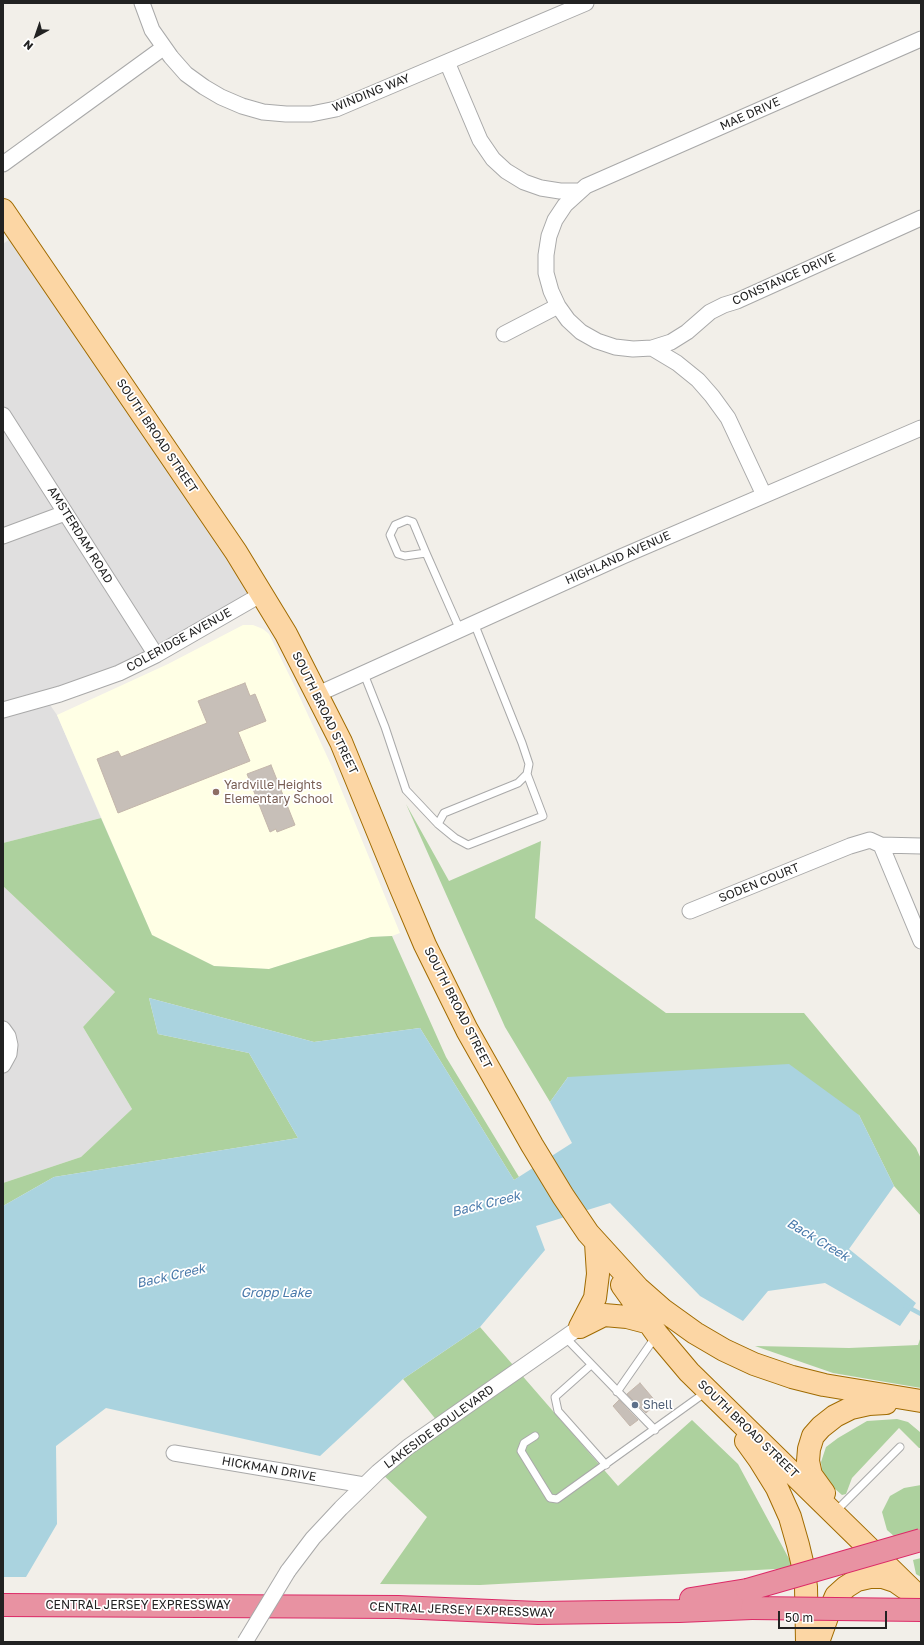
<!DOCTYPE html>
<style>
body{margin:0}
#map{position:relative;width:924px;height:1645px;overflow:hidden;background:#f2efe9;font-family:"Golos Text",sans-serif}
canvas{display:block}
.frame{position:absolute;inset:0;border:4px solid #222;pointer-events:none}
.north{position:absolute;left:16px;top:16px;width:40px;height:40px;-webkit-text-stroke:3px #fff;paint-order:stroke;rotate:220deg;font-size:11px;font-weight:700;line-height:16px;text-align:center;color:#222}
.north::after{content:'';display:block;margin:auto;width:14px;height:18px;background:#222;clip-path:polygon(50% 0,100% 100%,50% 72%,0 100%)}
.scale{position:absolute;left:778px;top:1611px;width:109px;height:18px;box-sizing:border-box;border:2px solid #222;border-top:0;padding-left:5px;font-size:12px;line-height:14px;white-space:nowrap;color:#222;-webkit-text-stroke:3px #fff;paint-order:stroke}
</style>
<div id="map">
<canvas width="924" height="1645"></canvas>
<div class="frame"></div>
<div class="north">N</div>
<div class="scale">50 m</div>
</div>
<script>
const c = document.querySelector('canvas').getContext('2d');
c.lineJoin = 'round';
function fillPath(path, color) { c.fillStyle = color; c.fill(path, 'evenodd'); }
const shape = rows => new Path2D(rows.map(r => 'M' + r).join(''));
function strokePath(path, color, width, dash) { c.strokeStyle = color; c.lineWidth = width; c.lineCap = dash ? 'butt' : 'round'; c.setLineDash(dash || []); c.stroke(path); }
function label(font, color, halo, rows, align = 'center') {
  c.font = font + ' "Golos Text",sans-serif'; c.lineWidth = 3.5; c.setLineDash([]); c.textBaseline = 'middle'; c.strokeStyle = halo; c.fillStyle = color; for (const [text, x, y, turn = 0] of rows) {
    c.save(); c.translate(x, y); c.rotate((+turn || 0) * Math.PI / 180); c.textAlign = isNaN(turn) ? turn : align; if (halo) c.strokeText(text, 0, 0); c.fillText(text, 0, 0); c.restore();
  }
}
fillPath(shape([
 [18,233,262,594,192,633,46,699,57,715,101,818,3,843,3,244],
 [3,886,115,992,83,1027,132,1109,81,1157,3,1183]
]), '#e0dfdf');
fillPath(shape([
 [243,625,253,625,263,629,269,634,296,689,332,767,400,933,392,936,371,937,269,969,214,966,152,935,57,715,168,664]
]), '#ffffe5');
fillPath(shape([
 [406,804,449,881,541,841,535,918,666,1013,804,1013,916,1148,921,1159,921,1216,894,1186,859,1115,568,1077,550,1102,505,1027],
 [101,818,152,935,214,966,269,969,371,937,392,936,446,1057,519,1177,514,1180,420,1028,314,1042,149,998,158,1034,249,1053,298,1138,54,1177,3,1206,3,1183,81,1157,132,1109,83,1027,115,992,3,886,3,843],
 [480,1327,618,1486,692,1420,738,1464,794,1568,480,1585,380,1584,427,1517,376,1468,438,1422,403,1379],
 [921,1336,921,1388,833,1373,755,1346,849,1348,918,1345],
 [897,1419,908,1422,920,1432,921,1448,919,1448,899,1428,852,1478,846,1494,842,1495,834,1488,823,1476,821,1462,826,1447,838,1438,867,1421],
 [921,1485,921,1535,895,1537,887,1530,882,1512,890,1496,904,1488],
 [921,1558,921,1577,916,1574,913,1560]
]), '#add19e');
fillPath(shape([
 [149,998,314,1042,420,1028,514,1180,572,1143,550,1102,568,1077,789,1064,859,1115,894,1186,849,1249,916,1303,900,1326,825,1283,768,1291,743,1321,700,1296,610,1203,536,1226,545,1250,480,1327,403,1379,320,1456,106,1408,56,1446,57,1524,26,1577,3,1577,3,1206,54,1177,298,1138,249,1053,158,1034]
]), '#aad3df');
strokePath(shape([
 [906,1306,921,1314]
]), '#aad3df', 4.5);
const building = shape([
 [245,683,250,696,255,694,266,721,238,732,250,761,118,813,97,759,118,751,121,757,207,723,198,701,245,683],
 [271,765,295,825,277,832,276,829,270,832,247,774,271,765],
 [640,1383,657,1403,646,1413,627,1394,640,1383],
 [619,1400,638,1420,630,1426,613,1406,619,1400]
]);
fillPath(building, '#c7bfb8');
strokePath(building, '#c4b6ab', 1);
const service = shape([
 [426,553,405,556,398,554,390,535,395,525,407,520,413,522,426,553,460,630],
 [364,674,385,727,406,790,438,824,455,838,468,845,543,816,527,774,529,764,522,743,474,623],
 [438,824,444,813,518,783,527,774],
 [565,1337,655,1430],
 [591,1365,555,1397,558,1411,606,1465],
 [617,1392,656,1336],
 [535,1436,524,1443,521,1451,550,1498,557,1499,706,1392],
 [835,1512,900,1447]
]);
const minor = shape([
 [142,3,152,30,171,57,186,74,204,87,221,97,242,106,263,112,286,114,311,114,336,109,586,3],
 [447,62,480,140,493,159,506,171,524,182,541,188,560,191,579,191],
 [3,164,163,48],
 [504,334,558,306],
 [652,348,671,342,687,332,710,312,724,305,737,301,921,218],
 [3,415,156,655],
 [764,495,728,418,712,396,698,380,677,363,652,348,633,349,615,347,597,341,581,332,568,320,558,306,551,291,546,273,546,255,549,236,555,220,565,205,586,186,921,39],
 [3,536,65,513],
 [318,694,623,556,921,428],
 [3,710,60,694,119,673,156,655,262,594],
 [881,845,921,941],
 [690,911,850,846,870,840,881,845,921,846],
 [3,1029,8,1036,10,1045,9,1054,3,1065],
 [174,1453,364,1485],
 [288,1571,313,1538,341,1508,378,1472,408,1447,580,1327]
]);
const primary = shape([
 [3,210,236,552,286,634,341,742,400,886,425,945,467,1030,532,1145,563,1196,588,1233,638,1288,663,1310,695,1333,724,1350,754,1364,792,1377,824,1385,921,1401],
 [622,1285,657,1334,689,1372,921,1599],
 [580,1327,595,1298,598,1274,596,1243],
 [580,1327,604,1315,627,1317,650,1323],
 [746,1441,759,1459,777,1488,790,1517,798,1545,803,1566,806,1587,807,1642],
 [824,1493,811,1475,808,1461,809,1449,813,1436,821,1427,835,1416,851,1408,869,1404,886,1403],
 [818,1642,827,1617,836,1596,846,1587,857,1580,870,1577,883,1577,895,1581,905,1588]
]);
const motorway = shape([
 [691,1599,747,1590],
 [3,1605,398,1607,538,1613,679,1611,752,1608]
]);
strokePath(service, '#a9a9a9', 9);
strokePath(minor, '#a9a9a9', 17);
strokePath(primary, '#a06b00', 24);
strokePath(motorway, '#dc2a67', 24);
strokePath(service, '#fff', 7);
strokePath(minor, '#fff', 15);
strokePath(primary, '#fcd6a4', 22);
strokePath(motorway, '#e892a2', 22);
const minorBridge = shape([
 [245,1642,288,1571]
]);
const motorwayBridge = shape([
 [747,1590,921,1540],
 [752,1608,921,1610]
]);
strokePath(minorBridge, '#a9a9a9', 17, []);
strokePath(motorwayBridge, '#dc2a67', 24, []);
strokePath(minorBridge, '#fff', 15);
strokePath(motorwayBridge, '#e892a2', 22);
for (const [x, y, r, color] of [
 [216,792,4,"#8d6e63"],
 [635,1405,4,"#5c6f8a"]
]) { const dot = new Path2D(); dot.arc(x, y, r, 0, 2 * Math.PI); c.fillStyle = color; c.fill(dot); strokePath(dot, '#fff', 1.5); }
label('12px', '#222', '#fff', [
 ["WINDING WAY",371,93,-22],
 ["MAE DRIVE",750,114,-24],
 ["CONSTANCE DRIVE",784,279,-24],
 ["SOUTH BROAD STREET",157,436,56],
 ["AMSTERDAM ROAD",80,535,58],
 ["HIGHLAND AVENUE",618,558,-24],
 ["COLERIDGE AVENUE",179,640,-29],
 ["SOUTH BROAD STREET",325,713,64],
 ["SODEN COURT",759,883,-22],
 ["SOUTH BROAD STREET",458,1008,63],
 ["LAKESIDE BOULEVARD",439,1427,-36],
 ["SOUTH BROAD STREET",748,1429,44],
 ["HICKMAN DRIVE",269,1469,10],
 ["CENTRAL JERSEY EXPRESSWAY",138,1605],
 ["CENTRAL JERSEY EXPRESSWAY",462,1610,2]
]);
label('12px', '#785e54', '#fff', [
 ["Yardville Heights",224,785],
 ["Elementary School",224,799]
], 'left');
label('12px', '#4e5e75', '#fff', [
 ["Shell",643,1405]
], 'left');
label('italic 13px', '#4a7aab', '#fff', [
 ["Back Creek",486,1204,-14],
 ["Back Creek",818,1240,31],
 ["Back Creek",171,1276,-13],
 ["Gropp Lake",276,1293]
]);
</script>
